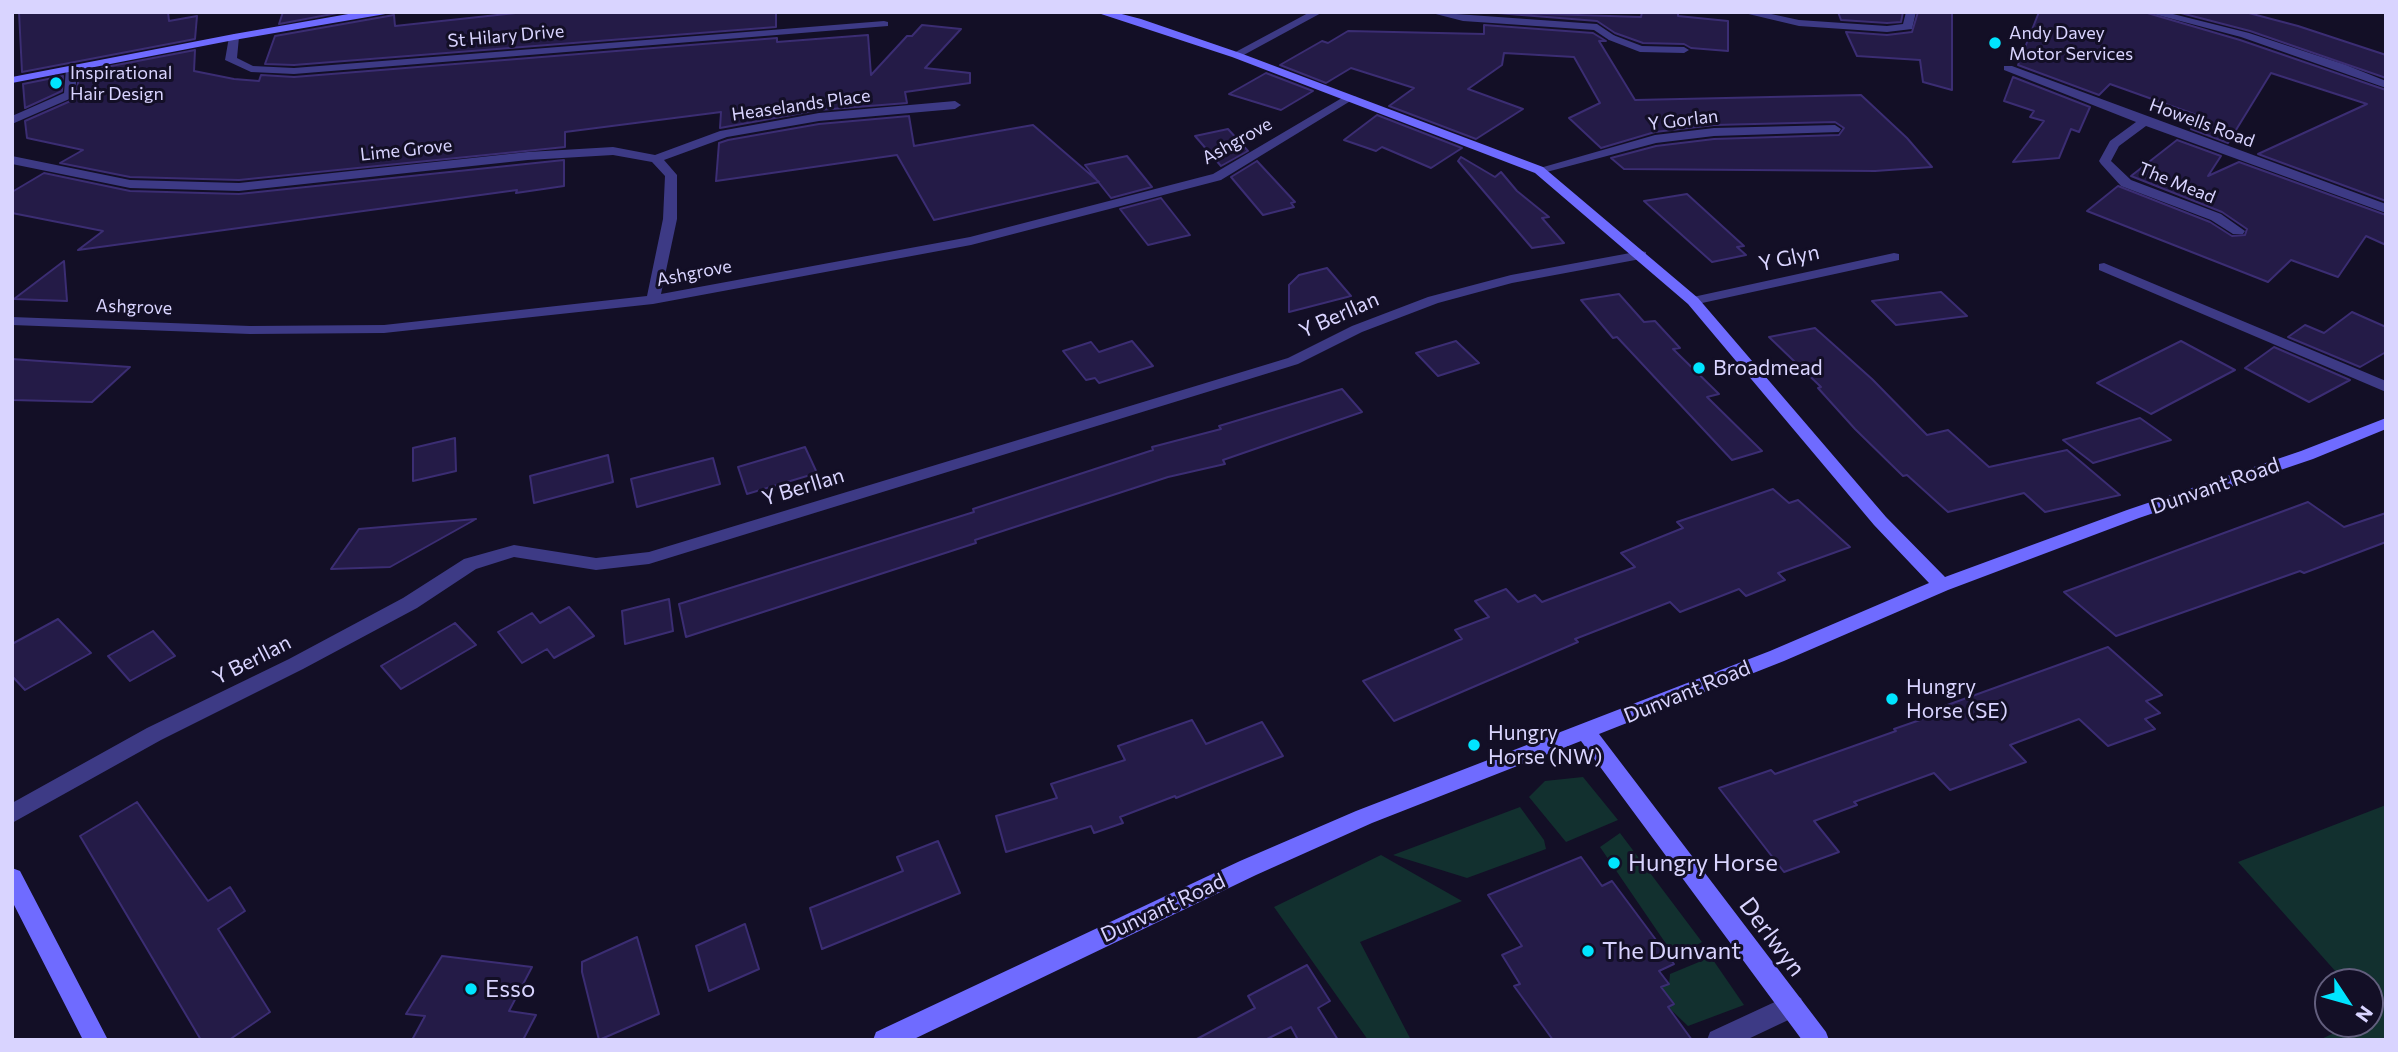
<!DOCTYPE html>
<style>
body{margin:0}
#map{position:relative;width:2398px;height:1052px;overflow:hidden;background:#130f26;font-family:Commissioner,sans-serif}
canvas{display:block}
.frame{position:absolute;inset:0;border:14px solid #d9d4ff;pointer-events:none}
.north{position:absolute;left:2314px;top:968px;width:70px;height:70px;box-sizing:border-box;background:#130f26;border:2px solid #625e7d;border-radius:50%;rotate:126deg;font-size:19px;font-weight:700;line-height:28px;text-align:center;color:#d9d4ff}
.north::after{content:'';display:block;margin:auto;width:24px;height:32px;background:#00e5ff;clip-path:polygon(50% 0,100% 100%,50% 72%,0 100%)}
</style>
<div id="map">
<canvas width="2398" height="1052"></canvas>
<div class="frame"></div>
<div class="north">N</div>
</div>
<script>
const c = document.querySelector('canvas').getContext('2d');
c.lineJoin = 'round';
function fillPath(path, color) { c.fillStyle = color; c.fill(path, 'evenodd'); }
const shape = rows => new Path2D(rows.map(r => 'M' + r).join(''));
function strokePath(path, color, width, dash) { c.strokeStyle = color; c.lineWidth = width; c.lineCap = dash ? 'butt' : 'round'; c.setLineDash(dash || []); c.stroke(path); }
function label(font, color, halo, rows, align = 'center') {
  c.font = font + ' Commissioner,sans-serif'; c.lineWidth = 6; c.setLineDash([]); c.textBaseline = 'middle'; c.strokeStyle = halo; c.fillStyle = color; for (const [text, x, y, turn = 0] of rows) {
    c.save(); c.translate(x, y); c.rotate((+turn || 0) * Math.PI / 180); c.textAlign = isNaN(turn) ? turn : align; if (halo) c.strokeText(text, 0, 0); c.fillText(text, 0, 0); c.restore();
  }
}
fillPath(shape([
 [1583,777,1618,820,1566,842,1529,797,1545,781],
 [2386,805,2386,1040,2319,1040,2354,1024,2370,1024,2370,1017,2374,1015,2370,1010,2370,982,2345,982,2238,862],
 [1520,807,1544,840,1546,849,1467,878,1393,855],
 [1620,833,1702,942,1675,957,1600,847],
 [1381,855,1462,901,1360,942,1411,1040,1368,1040,1274,907],
 [1711,957,1744,1005,1688,1026,1668,1007,1674,1004,1661,987,1669,984,1670,974]
]), '#12302f');
const building = shape([
 [19,12,168,12,169,21,197,16,195,39,22,72,19,12],
 [283,12,343,12,279,24,283,12],
 [525,12,776,12,776,27,294,65,265,64,275,36,394,15,395,26,525,12],
 [1484,12,1641,17,1642,12,1678,12,1678,16,1728,21,1728,51,1691,48,1684,44,1643,43,1615,33,1597,21,1484,12],
 [1838,12,1903,12,1901,22,1887,23,1841,20,1838,12],
 [1918,12,1952,12,1952,90,1923,82,1920,60,1857,56,1846,32,1887,35,1912,32,1918,12],
 [2039,12,2144,12,2240,40,2386,90,2386,201,2258,154,2367,104,2271,73,2228,143,2191,129,2205,118,2110,84,2099,95,2018,65,2039,12],
 [2177,12,2245,12,2298,26,2386,55,2386,78,2250,31,2177,12],
 [922,25,961,29,925,68,970,73,970,83,905,92,907,103,819,110,720,128,721,112,565,132,565,147,239,180,130,177,60,163,83,150,27,138,25,121,75,99,80,72,195,50,194,71,234,79,259,81,261,75,294,77,777,38,777,42,868,35,871,75,907,36,912,36,922,25],
 [1484,25,1593,33,1606,41,1599,41,1635,100,1861,95,1907,138,1932,167,1875,171,1624,169,1611,158,1656,146,1714,139,1839,135,1844,128,1835,122,1714,125,1655,132,1601,148,1569,118,1600,103,1574,57,1504,53,1502,65,1468,89,1523,109,1476,139,1389,106,1414,88,1351,68,1326,83,1280,65,1322,41,1328,43,1348,31,1484,34,1484,25],
 [1266,73,1313,91,1281,110,1229,94,1266,73],
 [63,76,62,91,25,108,23,84,63,76],
 [2013,77,2090,107,2079,132,2071,129,2059,158,2013,162,2044,121,2030,117,2034,111,2004,101,2013,77],
 [1377,115,1462,148,1431,168,1382,147,1376,151,1344,140,1377,115],
 [909,116,914,146,1033,125,1099,182,934,220,897,155,716,181,719,143,728,140,819,124,909,116],
 [1228,129,1248,151,1221,166,1195,136,1228,129],
 [2177,140,2221,156,2208,176,2239,162,2386,215,2386,245,2366,236,2338,277,2291,260,2268,282,2087,211,2118,186,2210,222,2232,236,2245,235,2247,229,2222,212,2131,176,2177,140],
 [1127,156,1152,187,1111,198,1085,165,1127,156],
 [1461,157,1495,177,1501,172,1517,191,1549,217,1542,218,1564,243,1532,248,1458,161,1461,157],
 [564,160,564,186,516,193,517,190,78,250,103,231,12,213,12,192,44,173,130,191,239,194,564,160],
 [1257,161,1295,202,1291,203,1294,207,1263,215,1231,177,1257,161],
 [1687,194,1744,246,1737,247,1746,255,1712,262,1644,201,1687,194],
 [1161,198,1190,235,1148,245,1120,209,1161,198],
 [64,261,67,301,14,299,64,261],
 [1327,268,1351,296,1289,312,1289,285,1299,275,1327,268],
 [1941,292,1967,316,1896,325,1872,301,1941,292],
 [1619,294,1644,322,1655,321,1680,348,1673,349,1719,394,1707,397,1762,451,1732,460,1617,337,1613,338,1581,300,1619,294],
 [2352,312,2386,327,2386,352,2360,367,2288,337,2305,325,2324,333,2352,312],
 [1815,328,1872,379,1927,435,1948,430,1989,467,2067,450,2120,495,2045,512,2024,493,1948,512,1907,475,1903,476,1855,429,1818,388,1821,387,1769,337,1815,328],
 [1132,341,1153,366,1099,383,1095,378,1086,380,1063,351,1091,342,1099,352,1132,341],
 [1456,341,1479,363,1438,376,1416,353,1456,341],
 [2181,341,2235,370,2151,414,2097,383,2181,341],
 [2274,347,2350,380,2309,402,2245,368,2274,347],
 [12,359,40,361,130,367,92,402,12,400,12,359],
 [1342,389,1362,412,1223,460,1225,464,1168,477,975,540,976,543,686,637,679,604,974,512,973,509,1153,450,1152,447,1221,429,1219,426,1342,389],
 [2140,418,2171,440,2093,463,2063,440,2140,418],
 [455,438,456,471,413,481,413,448,455,438],
 [805,447,817,473,747,494,738,467,805,447],
 [608,455,613,482,534,503,530,476,608,455],
 [713,458,720,484,637,507,631,479,713,458],
 [1773,489,1789,503,1798,500,1850,547,1778,573,1785,580,1746,596,1739,589,1680,612,1670,602,1575,639,1578,642,1394,721,1363,681,1462,639,1455,630,1489,617,1475,601,1506,589,1518,602,1535,595,1542,602,1635,567,1621,553,1683,528,1677,522,1773,489],
 [2308,502,2344,527,2386,513,2386,542,2304,573,2300,571,2116,636,2064,592,2308,502],
 [476,519,390,567,331,569,359,529,476,519],
 [669,599,673,631,625,644,622,611,669,599],
 [569,607,594,636,554,658,547,649,522,663,498,632,532,613,540,623,569,607],
 [58,619,91,653,25,690,12,676,12,644,58,619],
 [455,623,476,645,401,689,381,666,455,623],
 [153,631,175,656,130,681,108,656,153,631],
 [2108,647,2162,695,2146,701,2160,713,2145,719,2155,729,2108,746,2079,719,2010,745,2026,762,1950,790,1934,773,1854,802,1857,805,1814,821,1839,852,1784,872,1719,788,1771,770,1775,774,1896,731,1894,729,1943,712,1939,708,2108,647],
 [1192,720,1206,744,1262,722,1283,756,1176,798,1175,796,1120,817,1123,823,1094,833,1091,826,1006,852,996,816,1057,798,1051,784,1125,760,1118,746,1192,720],
 [137,802,208,901,230,887,245,911,218,929,270,1012,229,1040,201,1040,80,836,137,802],
 [938,841,960,893,822,949,810,908,903,871,897,857,938,841],
 [1581,857,1602,886,1612,881,1674,964,1659,971,1669,984,1661,987,1674,1004,1668,1007,1692,1040,1553,1040,1514,986,1520,984,1502,955,1522,946,1488,895,1581,857],
 [745,924,759,969,709,991,696,946,745,924],
 [637,937,659,1014,599,1040,582,972,582,962,637,937],
 [442,956,532,967,509,1011,536,1015,523,1040,412,1040,425,1016,406,1014,442,956],
 [1307,965,1330,1001,1318,1008,1338,1040,1298,1040,1291,1027,1265,1040,1195,1040,1255,1008,1248,996,1307,965]
]);
fillPath(building, '#241b47');
strokePath(building, '#3b2d73', 2);
fillPath(shape([
 [1613,35,1642,46,1684,47,1689,50,1684,53,1640,52,1609,40,1608,38,1613,35],
 [72,66,78,69,74,97,12,124,12,116,64,93,66,69,72,66],
 [2104,263,2386,381,2386,392,2099,270,2099,264,2104,263],
 [1792,994,1801,998,1804,1006,1801,1014,1746,1040,1707,1040,1710,1032,1792,994]
]), '#3d3a85');
fillPath(shape([
 [1310,12,1323,12,1240,57,1230,55,1310,12],
 [1428,12,1597,24,1618,38,1609,40,1594,30,1463,21,1428,12],
 [1740,12,1762,12,1799,20,1887,26,1903,24,1906,12,1916,12,1912,29,1887,32,1799,26,1740,12],
 [2146,12,2165,12,2249,33,2346,65,2386,81,2386,88,2241,37,2146,12],
 [884,21,888,22,888,26,294,74,251,72,225,60,229,37,234,34,239,37,237,58,253,66,294,68,884,21],
 [2004,66,2012,66,2386,204,2386,213,2146,126,2119,146,2111,161,2131,180,2221,214,2245,231,2243,234,2233,234,2211,220,2121,186,2101,164,2099,161,2110,141,2136,122,2004,70,2004,66],
 [1347,95,1357,97,1221,180,971,245,653,304,384,333,250,334,12,325,12,317,250,326,384,325,647,296,663,219,665,176,652,162,613,155,528,160,239,191,130,188,12,164,12,156,130,180,239,183,528,152,613,147,655,155,720,131,819,113,955,101,961,105,955,109,819,121,727,137,664,160,677,175,677,219,661,294,970,237,1213,174,1347,95],
 [1835,125,1841,129,1839,132,1714,136,1656,143,1539,174,1533,170,1655,135,1714,128,1835,125],
 [1641,251,1646,252,1646,258,1512,283,1438,303,1362,332,1298,364,649,564,596,570,514,557,476,569,417,608,303,669,161,740,12,823,12,803,147,728,289,659,403,598,464,559,514,545,596,558,649,552,1288,358,1352,326,1428,297,1511,275,1641,251],
 [1894,253,1899,254,1899,260,1693,305,1686,301,1693,297,1894,253]
]), '#3d3a85');
fillPath(shape([
 [397,12,234,40,12,83,12,77,234,34,354,13,397,12],
 [1095,12,1114,12,1141,19,1240,53,1543,167,1698,298,1886,517,1945,577,2127,510,2301,451,2386,418,2386,429,2313,459,2139,518,1948,590,1784,661,1599,734,1826,1032,1829,1040,1802,1040,1581,741,1372,823,1256,875,912,1040,873,1040,876,1032,1240,861,1356,811,1770,651,1929,583,1874,525,1688,304,1535,173,1232,57,1095,12],
 [12,868,20,871,108,1040,83,1040,12,901,12,868]
]), '#6f6bff');
for (const [x, y, r, color] of [
 [1995,43,7,"#00e5ff"],
 [56,83,7,"#00e5ff"],
 [1699,368,7,"#00e5ff"],
 [1892,699,7,"#00e5ff"],
 [1474,745,7,"#00e5ff"],
 [1614,863,7,"#00e5ff"],
 [1588,951,7,"#00e5ff"],
 [471,989,7,"#00e5ff"]
]) { const dot = new Path2D(); dot.arc(x, y, r, 0, 2 * Math.PI); c.fillStyle = color; c.fill(dot); strokePath(dot, '#130f26', 2.5); }
label('18px', '#d9d4ff', '#130f26', [
 ["Andy Davey",2009,33],
 ["Motor Services",2009,54],
 ["Inspirational",70,73],
 ["Hair Design",70,94]
], 'left');
label('18px', '#d9d4ff', '#130f26', [
 ["St Hilary Drive",506,36,-5],
 ["Heaselands Place",801,105,-8],
 ["Y Gorlan",1683,120,-7],
 ["Howells Road",2202,123,20],
 ["Ashgrove",1237,141,-29],
 ["Lime Grove",406,150,-6],
 ["The Mead",2177,183,22],
 ["Ashgrove",694,273,-11],
 ["Ashgrove",134,307,2]
]);
label('21px', '#d9d4ff', '#130f26', [
 ["Y Glyn",1789,258,-12],
 ["Y Berllan",1339,315,-24],
 ["Dunvant Road",2215,486,-19],
 ["Y Berllan",803,487,-17],
 ["Y Berllan",252,660,-27],
 ["Dunvant Road",1687,692,-22],
 ["Dunvant Road",1163,908,-25]
]);
label('21px', '#d9d4ff', '#130f26', [
 ["Broadmead",1713,368],
 ["Hungry",1906,687],
 ["Horse (SE)",1906,711],
 ["Hungry",1488,733],
 ["Horse (NW)",1488,757]
], 'left');
label('24px', '#d9d4ff', '#130f26', [
 ["Hungry Horse",1628,863],
 ["The Dunvant",1602,951],
 ["Esso",485,989]
], 'left');
label('24px', '#d9d4ff', '#130f26', [
 ["Derlwyn",1772,937,53]
]);
</script>
